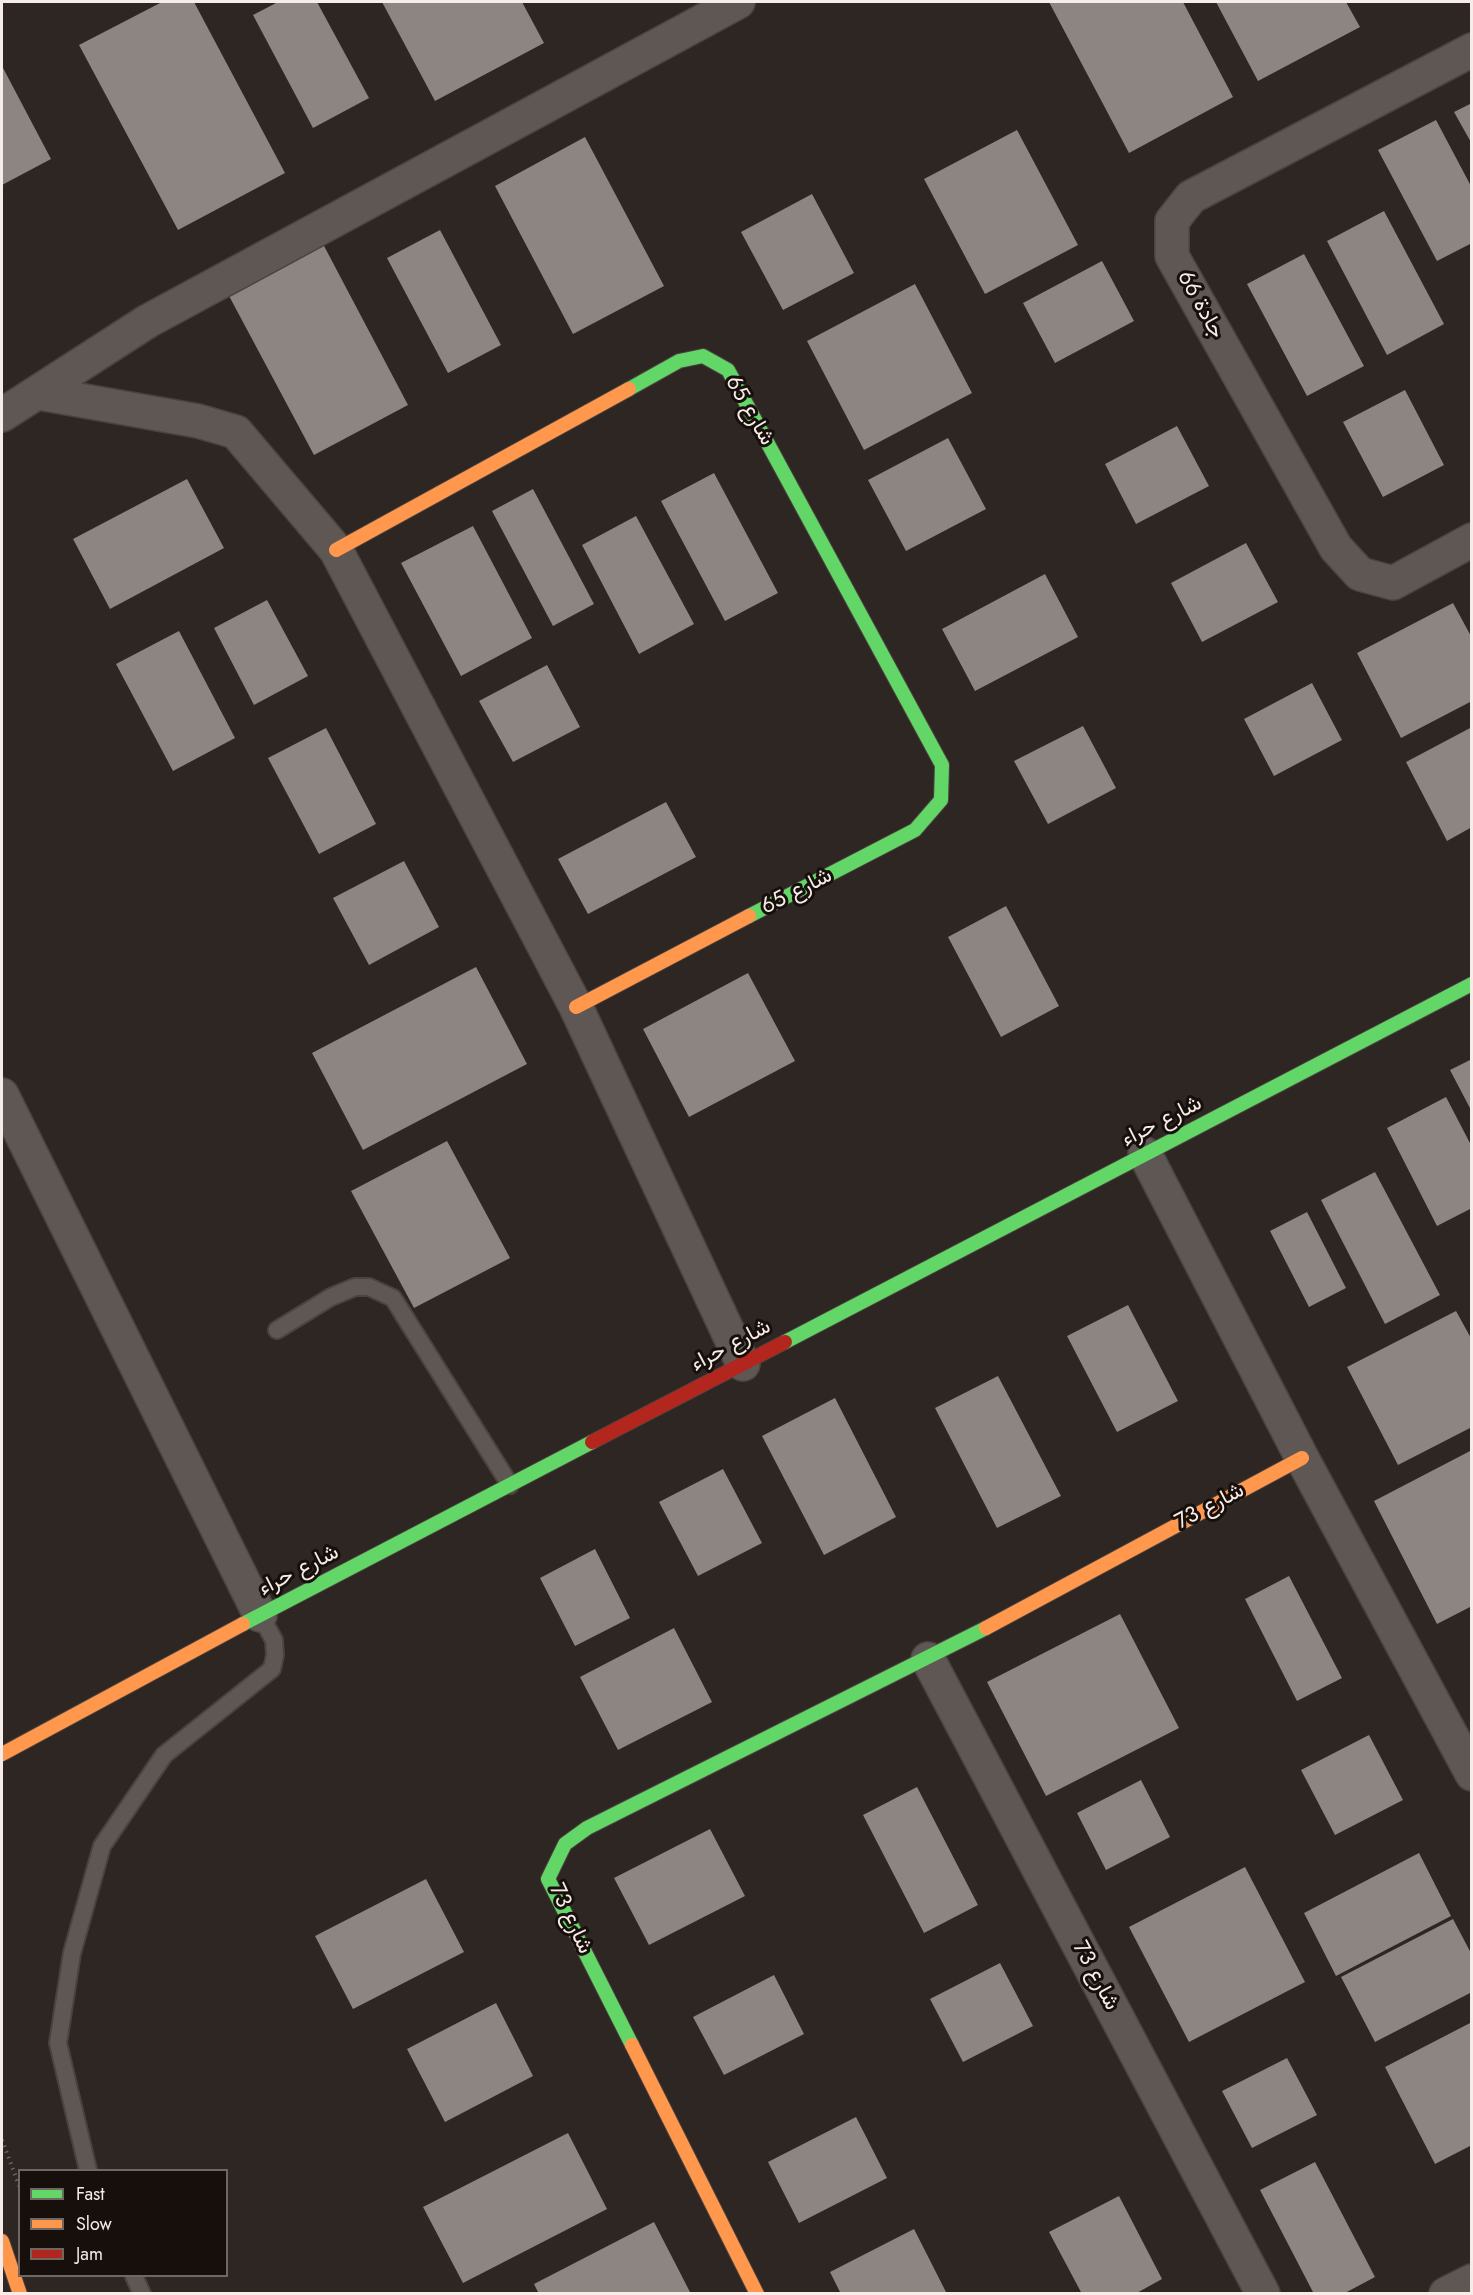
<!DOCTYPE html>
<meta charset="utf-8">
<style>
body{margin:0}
#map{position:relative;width:1473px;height:2295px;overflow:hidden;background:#2e2622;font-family:Jost,sans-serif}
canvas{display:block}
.frame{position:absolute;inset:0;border:3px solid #f7ece7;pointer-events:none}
.legend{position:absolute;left:18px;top:2169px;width:210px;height:108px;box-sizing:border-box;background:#160f0b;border:2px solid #706763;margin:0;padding:8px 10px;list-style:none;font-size:18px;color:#f7ece7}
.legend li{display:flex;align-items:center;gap:12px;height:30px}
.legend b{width:30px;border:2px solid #706763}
</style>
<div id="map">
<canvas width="1473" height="2295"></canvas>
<div class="frame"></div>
<ul class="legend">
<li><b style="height:8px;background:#63d668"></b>Fast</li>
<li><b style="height:8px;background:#ff974d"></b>Slow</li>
<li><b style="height:8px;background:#b3261e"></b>Jam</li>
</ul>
</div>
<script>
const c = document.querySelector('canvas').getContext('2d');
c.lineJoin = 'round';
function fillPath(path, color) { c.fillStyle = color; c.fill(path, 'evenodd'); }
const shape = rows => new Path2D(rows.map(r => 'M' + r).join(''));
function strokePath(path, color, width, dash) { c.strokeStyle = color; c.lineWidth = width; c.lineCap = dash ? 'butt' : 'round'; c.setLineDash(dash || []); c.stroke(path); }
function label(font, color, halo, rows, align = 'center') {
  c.font = font + ' Jost,Vazirmatn,sans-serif'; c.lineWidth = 6; c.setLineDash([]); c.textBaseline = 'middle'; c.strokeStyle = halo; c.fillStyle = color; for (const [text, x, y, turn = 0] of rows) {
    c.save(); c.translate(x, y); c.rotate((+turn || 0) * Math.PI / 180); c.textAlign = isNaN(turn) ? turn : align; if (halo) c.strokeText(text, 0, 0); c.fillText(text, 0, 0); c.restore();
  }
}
fillPath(shape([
 [162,2,194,2,285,173,178,230,79,45],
 [278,2,317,2,369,98,313,128,253,15],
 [382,2,522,2,544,43,435,101],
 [1049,2,1183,2,1233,97,1129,153],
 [1216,2,1346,2,1360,27,1258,81],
 [2,66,51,159,2,185],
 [1472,103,1472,144,1454,112],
 [1436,120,1472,188,1472,243,1437,261,1378,150],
 [1017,130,1078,245,985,294,924,179],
 [585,137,664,286,573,334,495,186],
 [812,194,854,273,783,310,741,232],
 [1384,211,1444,324,1387,355,1327,241],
 [440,230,501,345,448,373,387,258],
 [323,244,408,405,314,455,228,294],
 [1304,254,1364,366,1307,396,1247,284],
 [1102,261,1134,321,1055,363,1023,303],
 [915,284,972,393,864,450,807,341],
 [1405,390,1444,465,1383,497,1343,422],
 [1177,426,1209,486,1136,524,1105,464],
 [948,438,986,509,906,551,868,480],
 [714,473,778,593,725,621,661,501],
 [187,479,224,548,110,609,73,539],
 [533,489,594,604,553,626,492,511],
 [636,516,694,624,639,654,582,545],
 [473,526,532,638,461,676,401,563],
 [1246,543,1278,602,1202,642,1171,583],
 [1045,574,1078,637,975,691,942,629],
 [267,600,308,676,254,705,214,628],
 [1453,603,1472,638,1472,701,1401,738,1357,653],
 [179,631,235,738,173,771,116,664],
 [547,665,580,727,513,762,479,701],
 [1312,683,1342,740,1274,776,1244,719],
 [1083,726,1116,788,1048,824,1014,761],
 [1472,727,1472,827,1447,841,1406,762],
 [326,728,376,824,319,854,268,758],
 [666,802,696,857,588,914,558,859],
 [404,861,439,927,369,965,333,898],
 [1006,906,1059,1006,1001,1037,948,937],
 [476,967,527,1064,363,1150,312,1053],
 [748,973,795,1061,689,1117,643,1029],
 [1472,1059,1472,1112,1450,1070],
 [1446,1097,1472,1147,1472,1208,1437,1226,1387,1128],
 [447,1141,510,1258,414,1308,351,1191],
 [1375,1172,1440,1295,1385,1324,1321,1200],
 [1307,1212,1346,1288,1309,1307,1270,1231],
 [1128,1305,1178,1401,1117,1432,1067,1336],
 [1456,1311,1472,1340,1472,1427,1398,1465,1347,1367],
 [998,1376,1061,1496,997,1528,935,1408],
 [835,1398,896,1517,824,1555,762,1436],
 [1472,1450,1472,1606,1437,1624,1374,1501],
 [723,1469,762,1543,698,1576,659,1502],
 [595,1549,630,1618,575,1646,540,1578],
 [1289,1576,1342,1678,1297,1701,1245,1599],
 [1120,1614,1179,1728,1046,1796,987,1682],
 [674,1628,712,1702,618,1750,580,1677],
 [1369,1735,1403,1800,1335,1835,1301,1770],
 [1141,1780,1170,1837,1106,1870,1077,1813],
 [917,1787,978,1905,924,1933,863,1815],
 [710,1829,745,1896,649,1945,614,1878],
 [1419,1853,1451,1916,1336,1976,1304,1913],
 [1245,1867,1305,1982,1189,2042,1129,1927],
 [426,1879,464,1952,353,2009,315,1936],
 [1453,1919,1472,1955,1472,1992,1375,2042,1341,1977],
 [1000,1963,1033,2026,963,2062,930,1999],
 [774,1975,804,2034,724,2075,693,2017],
 [496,2003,533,2076,445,2122,407,2049],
 [1472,2022,1472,2145,1435,2164,1385,2067],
 [1287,2058,1317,2115,1252,2148,1222,2091],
 [856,2117,887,2178,799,2223,768,2162],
 [568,2133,607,2209,463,2283,423,2207],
 [1315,2162,1375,2277,1343,2294,1314,2294,1260,2190],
 [1119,2196,1162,2279,1135,2294,1082,2294,1049,2232],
 [654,2222,691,2294,539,2294,534,2284],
 [914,2229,947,2294,841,2294,830,2272]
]), '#8d8581');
const lane = shape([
 [277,1330,331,1297,355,1287,369,1287,393,1298,510,1485],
 [88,2170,58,2043,72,1953,102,1846,164,1755,272,1669,275,1655,274,1640,260,1615],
 [134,2276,142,2294]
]);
const street = shape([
 [1472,50,1191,197,1172,221,1172,256,1336,548,1360,574,1393,583,1472,540],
 [39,393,198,421,236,432,336,550,576,1007,743,1364],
 [2,415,148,321,738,2],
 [2,1095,260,1615],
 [1145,1154,1302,1458,1472,1774],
 [928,1659,1263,2294],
 [1446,2294,1472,2281]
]);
const fast = shape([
 [629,389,679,361,703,356,728,370,942,765,941,800,915,830,749,916],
 [785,1342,1472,984],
 [243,1624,592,1442],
 [632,2045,548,1879,565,1844,587,1828,986,1628]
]);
const slow = shape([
 [336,550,629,389],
 [576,1007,749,916],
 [986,1628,1302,1458],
 [2,1754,243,1624],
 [632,2045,757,2294],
 [2,2241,20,2294]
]);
const jam = shape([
 [592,1442,785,1342]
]);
strokePath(lane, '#4b4340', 20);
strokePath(street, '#4b4340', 36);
strokePath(fast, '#4b4340', 16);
strokePath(slow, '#4b4340', 16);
strokePath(jam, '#4b4340', 16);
strokePath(shape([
 [2,2140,20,2188]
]), '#6a6461', 4, [1.5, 4.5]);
strokePath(lane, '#5e5753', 16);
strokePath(street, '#5e5753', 33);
strokePath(fast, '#63d668', 14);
strokePath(slow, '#ff974d', 14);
strokePath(jam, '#b3261e', 14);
label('22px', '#f7ece7', '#160f0b', [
 ["جادة 66",1200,305,61],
 ["شارع 65",749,411,60],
 ["شارع 65",797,892,-27],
 ["شارع حراء",1162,1122,-27],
 ["شارع حراء",731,1346,-28],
 ["شارع 73",1210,1507,-28],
 ["شارع حراء",299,1571,-27],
 ["شارع 73",570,1919,65],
 ["شارع 73",1095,1976,62]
]);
</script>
